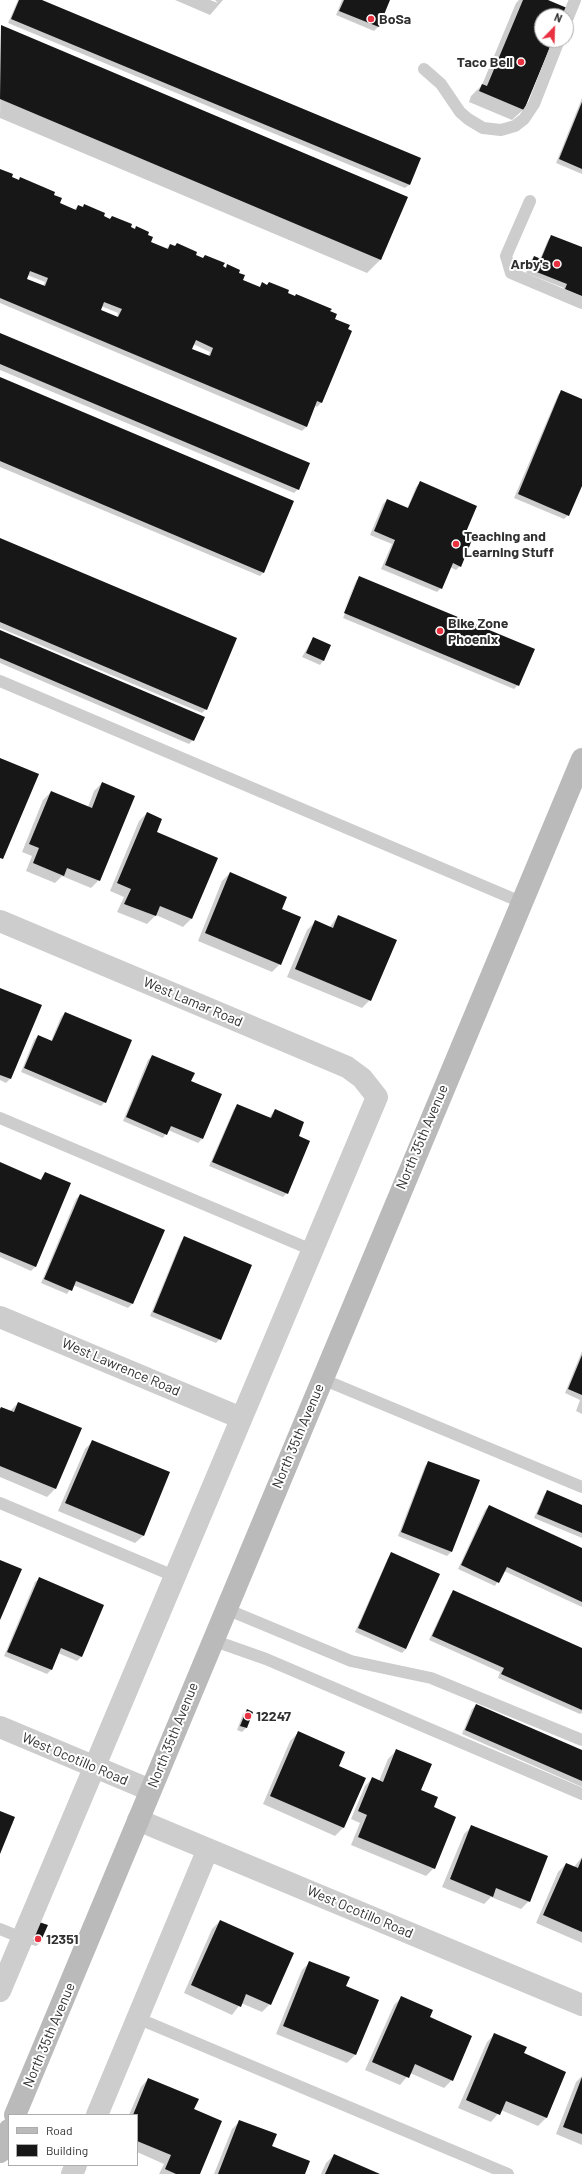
<!DOCTYPE html>
<style>
body{margin:0}
#map{position:relative;width:582px;height:2174px;overflow:hidden;background:#fff;font-family:Barlow,sans-serif}
canvas{display:block}
.legend{position:absolute;left:8px;top:2114px;width:130px;height:52px;box-sizing:border-box;background:#fff;border:1px solid #acacac;margin:0;padding:5px 7px;list-style:none;font-size:12px;color:#303030}
.legend li{display:flex;align-items:center;gap:8px;height:20px}
.legend b{width:20px;border:1px solid #acacac}
.north{position:absolute;left:534px;top:8px;width:40px;height:40px;box-sizing:border-box;background:#fff;border:1px solid #acacac;border-radius:50%;rotate:23deg;font-size:11px;font-weight:700;line-height:16px;text-align:center;color:#303030}
.north::after{content:'';display:block;margin:auto;width:14px;height:18px;background:#e83242;clip-path:polygon(50% 0,100% 100%,50% 72%,0 100%)}
</style>
<div id="map">
<canvas width="582" height="2174"></canvas>
<ul class="legend">
<li><b style="height:5px;background:#bababa"></b>Road</li>
<li><b style="height:11px;background:#171717"></b>Building</li>
</ul>
<div class="north">N</div>
</div>
<script>
const c = document.querySelector('canvas').getContext('2d');
c.lineJoin = 'round';
function fillPath(path, color) { c.fillStyle = color; c.fill(path, 'evenodd'); }
const shape = rows => new Path2D(rows.map(r => 'M' + r).join(''));
function strokePath(path, color, width, dash) { c.strokeStyle = color; c.lineWidth = width; c.lineCap = dash ? 'butt' : 'round'; c.setLineDash(dash || []); c.stroke(path); }
function label(font, color, halo, rows, align = 'center') {
  c.font = font + ' Barlow,sans-serif'; c.lineWidth = 4; c.setLineDash([]); c.textBaseline = 'middle'; c.strokeStyle = halo; c.fillStyle = color; for (const [text, x, y, turn = 0] of rows) {
    c.save(); c.translate(x, y); c.rotate((+turn || 0) * Math.PI / 180); c.textAlign = isNaN(turn) ? turn : align; if (halo) c.strokeText(text, 0, 0); c.fillText(text, 0, 0); c.restore();
  }
}
fillPath(shape([
 [18,0,39,0,419,159,409,185,405,188,8,23],
 [175,0,210,0,218,3,215,0,223,0,210,15],
 [342,0,389,0,378,27,374,31,336,15],
 [519,0,545,0,542,16,542,40,552,40,524,109,512,120,469,102,471,96,482,85,516,3],
 [1,26,407,197,380,260,367,273,0,118],
 [582,98,582,174,556,163],
 [0,170,11,177,18,180,20,178,53,195,58,203,74,210,78,206,109,220,112,217,130,228,134,230,136,227,147,235,150,242,166,249,170,245,202,259,205,256,225,268,228,265,238,273,242,281,259,288,263,284,267,285,269,283,287,294,329,312,334,319,351,331,321,403,317,407,315,406,306,427,302,431,0,303],
 [27,275,45,282,43,286,26,279],
 [101,306,118,313,117,318,99,310],
 [193,344,210,352,208,357,191,349],
 [552,236,582,248,582,302,561,293,564,288,526,273,530,261,534,257,540,259,548,240],
 [0,334,298,489,294,493,0,370],
 [0,378,263,573,260,576,0,467],
 [562,391,582,400,582,483,568,515,564,519,514,498,558,395],
 [420,483,465,532,460,566,456,570,450,567,441,588,437,592,381,569,392,544,370,535,383,504,387,500,407,509,416,487],
 [0,539,206,709,202,713,0,628],
 [360,577,518,685,514,689,343,618,359,581,357,581,341,617,356,581],
 [0,631,193,740,189,744,0,663],
 [313,638,323,661,320,665,302,657],
 [102,783,99,880,91,888,62,876,55,883,26,871,32,856,22,852,43,800,51,792,88,807,94,791],
 [147,813,156,833,216,858,191,919,183,927,156,915,147,924,117,912,124,897,110,891,139,821],
 [230,873,281,909,280,964,272,972,198,941,222,881],
 [338,916,370,1000,362,1008,287,977,307,930,315,922,329,928],
 [0,989,10,1079,6,1083,0,1080],
 [65,1013,105,1102,101,1106,21,1072,34,1040,38,1036,51,1041,61,1017],
 [152,1056,202,1139,198,1143,168,1130,163,1138,123,1121,148,1060],
 [238,1105,269,1118,275,1110,287,1193,283,1197,209,1166,234,1109],
 [0,1163,40,1180,45,1173,35,1267,31,1271,0,1257],
 [80,1195,164,1230,132,1304,128,1308,73,1285,67,1294,41,1283,76,1199],
 [185,1238,220,1339,216,1343,150,1316,181,1241],
 [582,1351,582,1414,576,1411,580,1400,565,1393],
 [18,1403,80,1429,55,1489,47,1497,0,1477,0,1409,10,1411],
 [93,1441,143,1536,135,1543,58,1511,85,1449],
 [429,1462,478,1481,451,1552,447,1556,398,1536,425,1466],
 [548,1491,582,1506,582,1538,534,1518,544,1495],
 [489,1506,582,1549,582,1607,504,1571,495,1586,458,1569,485,1510],
 [391,1554,406,1649,402,1653,355,1632,388,1558],
 [39,1579,103,1606,81,1657,77,1661,58,1653,51,1670,47,1674,4,1656,35,1582],
 [454,1591,582,1649,582,1713,580,1714,498,1678,500,1672,429,1640,450,1595],
 [476,1705,582,1751,582,1787,462,1734,472,1709],
 [247,1711,252,1712,246,1728,242,1732,237,1730,243,1714],
 [298,1733,338,1766,364,1778,343,1828,335,1836,263,1804,290,1741],
 [396,1751,432,1808,434,1868,426,1876,351,1845,360,1823,351,1819,365,1786,373,1778,379,1781,388,1759],
 [472,1826,529,1901,521,1909,491,1897,484,1904,442,1887,464,1834],
 [582,1857,582,1943,536,1923,558,1872,566,1864,574,1867],
 [220,1921,270,2004,262,2012,241,2003,232,2015,184,1993,212,1929],
 [36,1927,40,1943,36,1946,29,1944],
 [310,1962,344,1987,355,2055,347,2063,276,2034,302,1970],
 [402,1997,428,2018,452,2080,444,2088,410,2073,400,2085,365,2070,394,2005],
 [495,2034,523,2054,565,2072,546,2118,538,2126,501,2110,491,2122,458,2108,487,2042],
 [582,2076,582,2145,556,2134,576,2082],
 [148,2079,199,2174,159,2174,164,2164,137,2152,137,2115,129,2115,141,2087],
 [240,2121,271,2146,304,2174,214,2174,232,2129],
 [334,2155,377,2174,321,2174,326,2163]
]), '#0003');
fillPath(shape([
 [19,0,42,0,421,158,410,185,11,19],
 [344,0,390,0,379,27,339,11],
 [523,0,548,0,567,8,563,16,542,16,542,40,553,40,524,110,479,91,482,84,487,86],
 [1,25,408,197,381,260,0,99],
 [582,102,582,169,559,159],
 [0,169,13,174,12,177,19,180,20,177,55,192,54,195,62,198,60,203,76,210,78,205,83,207,84,204,105,213,104,216,110,219,112,216,132,224,131,227,135,229,136,226,149,232,148,235,153,237,151,242,168,249,170,244,175,246,177,243,197,252,196,255,203,258,205,255,225,263,223,266,226,268,227,264,240,270,239,273,245,275,243,280,260,287,262,282,267,285,269,282,289,290,288,293,295,296,296,294,332,309,330,311,337,314,335,319,350,325,348,329,352,331,322,403,317,401,307,427,0,298],
 [30,271,48,278,45,286,27,279],
 [104,302,122,309,118,317,101,310],
 [196,340,213,348,210,356,192,349],
 [551,235,582,247,582,296,565,289,567,284,529,269,534,256,541,259],
 [0,333,310,463,299,490,0,364],
 [0,377,294,501,264,573,0,461],
 [561,390,582,399,582,486,569,516,518,494],
 [420,481,477,506,466,532,474,535,461,567,453,563,442,589,385,565,395,540,374,531,387,499,408,508],
 [0,538,237,638,207,710,0,622],
 [359,576,535,649,519,686,344,613],
 [0,630,205,717,194,741,0,658],
 [313,637,331,645,324,661,306,653],
 [0,758,39,774,3,859,0,858],
 [102,782,135,796,100,881,67,868,64,876,33,863,39,848,29,844,51,791,92,808],
 [147,812,162,819,157,832,218,858,192,919,160,906,156,916,124,904,131,889,117,883],
 [230,872,287,897,282,909,301,917,281,965,205,933],
 [338,915,397,940,371,1001,295,969,315,920,333,928],
 [0,988,42,1005,11,1079,0,1075],
 [65,1012,132,1040,106,1103,24,1068,38,1035,52,1041],
 [152,1055,195,1073,191,1081,222,1094,203,1139,171,1126,167,1135,126,1117],
 [237,1104,271,1118,275,1109,304,1122,299,1136,310,1141,288,1194,212,1162],
 [0,1162,41,1180,45,1172,71,1183,36,1267,0,1252],
 [80,1194,165,1230,133,1304,76,1281,72,1291,44,1279],
 [184,1236,252,1265,221,1340,153,1312],
 [582,1355,582,1395,568,1389],
 [18,1402,82,1428,56,1489,0,1466,0,1409,1,1407,14,1412],
 [92,1440,170,1472,144,1536,65,1503],
 [428,1461,480,1480,452,1552,401,1532],
 [547,1490,582,1505,582,1533,537,1514],
 [489,1505,582,1548,582,1602,507,1567,499,1583,461,1565],
 [391,1552,440,1574,406,1649,358,1628],
 [0,1560,22,1569,0,1620],
 [39,1577,104,1605,82,1657,61,1648,52,1670,7,1652],
 [453,1590,582,1648,582,1710,501,1674,504,1668,432,1636],
 [476,1704,582,1750,582,1781,465,1730],
 [247,1709,253,1712,247,1728,240,1726],
 [298,1731,345,1752,339,1766,366,1778,344,1828,270,1796],
 [396,1749,432,1764,421,1790,438,1797,434,1807,456,1817,435,1869,358,1837,367,1815,358,1811,372,1777,383,1782],
 [0,1811,15,1817,0,1854],
 [471,1825,548,1856,530,1902,496,1888,493,1897,450,1879],
 [582,1858,582,1932,543,1915,566,1863,578,1868],
 [220,1920,294,1953,271,2005,246,1994,241,2007,191,1985],
 [39,1922,48,1925,40,1943,32,1940],
 [309,1961,350,1977,346,1986,379,2000,356,2055,283,2026],
 [401,1996,433,2010,430,2017,472,2036,453,2081,415,2064,409,2078,372,2062],
 [494,2033,527,2047,524,2053,566,2072,547,2118,506,2101,500,2115,466,2100],
 [582,2077,582,2134,563,2127],
 [148,2078,199,2099,194,2109,222,2121,200,2174,176,2174,165,2169,171,2155,137,2141,137,2115,133,2115],
 [239,2120,277,2134,272,2146,310,2161,305,2174,218,2174],
 [334,2154,380,2174,325,2174]
]), '#171717');
strokePath(shape([
 [566,22,575,0],
 [424,69,441,84,460,112,468,119,483,128,501,130,515,126,524,119,534,104,559,40],
 [530,201,506,256,511,273,582,303],
 [0,681,521,902],
 [0,1118,312,1250],
 [322,1379,582,1487],
 [0,1503,174,1576],
 [226,1609,351,1661,431,1678,582,1740],
 [212,1640,266,1659,582,1794],
 [0,1929,22,1938],
 [137,2018,508,2174]
]), '#cdcdcd', 12);
strokePath(shape([
 [0,921,347,1067,362,1078,377,1097,0,1991],
 [0,1317,241,1418],
 [0,1727,150,1790],
 [138,1820,582,2005],
 [97,2115,208,1849],
 [72,2174,76,2165]
]), '#cdcdcd', 22);
strokePath(shape([
 [15,2115,582,759],
 [0,2152,9,2130]
]), '#bababa', 22);
for (const [x, y, r, color] of [
 [371,19,4,"#e83242"],
 [521,62,4,"#e83242"],
 [557,264,4,"#e83242"],
 [456,544,4,"#e83242"],
 [440,631,4,"#e83242"],
 [248,1716,4,"#e83242"],
 [38,1939,4,"#e83242"]
]) { const dot = new Path2D(); dot.arc(x, y, r, 0, 2 * Math.PI); c.fillStyle = color; c.fill(dot); strokePath(dot, '#fff', 1.5); }
label('bold 14px', '#303030', '#fff', [
 ["BoSa",379,19],
 ["Taco Bell",513,62,"right"],
 ["Arby's",549,264,"right"],
 ["Teaching and",464,536],
 ["Learning Stuff",464,552],
 ["Bike Zone",448,623],
 ["Phoenix",448,639],
 ["12247",256,1716],
 ["12351",46,1939]
], 'left');
label('14px', '#303030', '#fff', [
 ["West Lamar Road",193,1002,23],
 ["North 35th Avenue",422,1137,-67],
 ["West Lawrence Road",121,1367,23],
 ["North 35th Avenue",298,1436,-67],
 ["North 35th Avenue",173,1735,-68],
 ["West Ocotillo Road",75,1759,23],
 ["West Ocotillo Road",360,1912,23],
 ["North 35th Avenue",49,2035,-67]
]);
</script>
